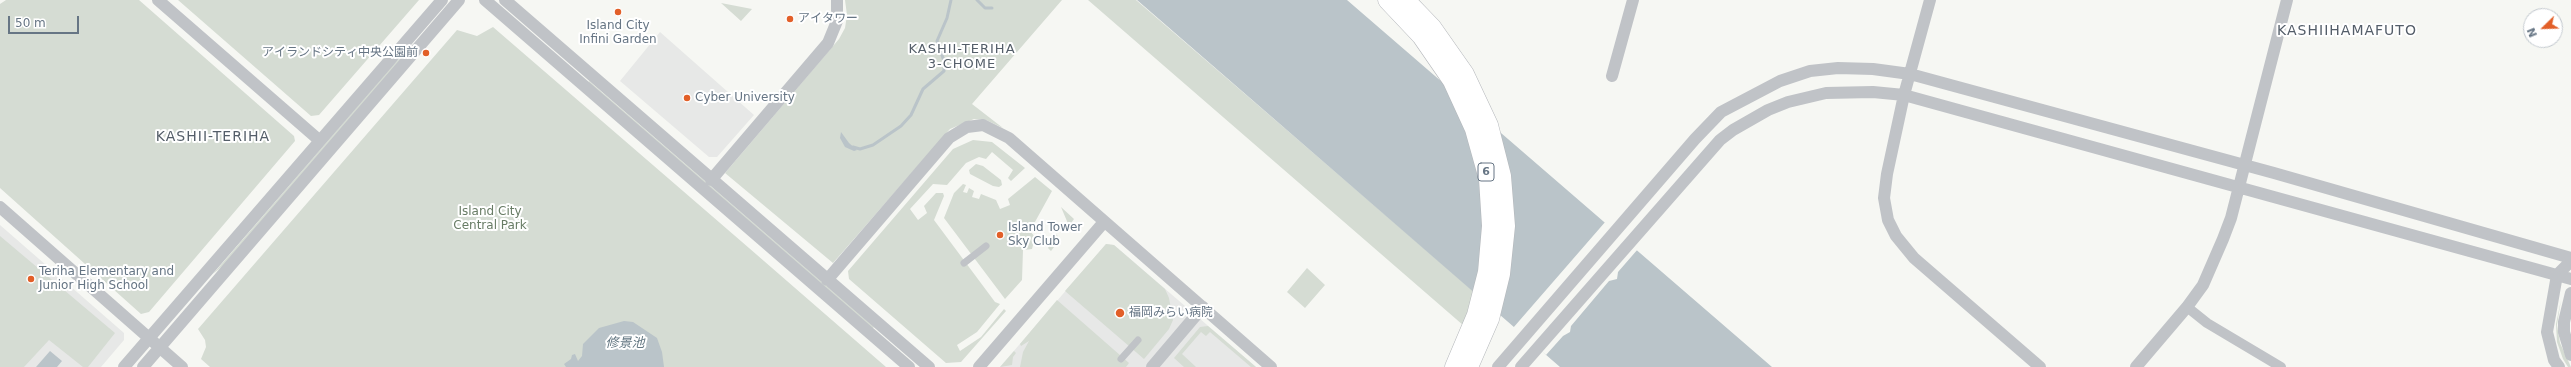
<!DOCTYPE html>
<meta charset="utf-8">
<style>
body{margin:0}
#map{position:relative;width:2571px;height:367px;overflow:hidden;background:#f6f7f3;font-family:"DejaVu Sans",sans-serif}
canvas{display:block}
.north{position:absolute;left:2523px;top:8px;width:40px;height:40px;box-sizing:border-box;background:#fff;border:1px solid #c2c8ce;border-radius:50%;rotate:247deg;font-size:11px;font-weight:700;line-height:16px;text-align:center;color:#667584}
.north::after{content:'';display:block;margin:auto;width:14px;height:18px;background:#e25f28;clip-path:polygon(50% 0,100% 100%,50% 72%,0 100%)}
.scale{position:absolute;left:8px;top:16px;width:71px;height:18px;box-sizing:border-box;border:2px solid #667584;border-top:0;padding-left:5px;font-size:12px;line-height:14px;white-space:nowrap;color:#667584;-webkit-text-stroke:3px #fff;paint-order:stroke}
</style>
<div id="map">
<canvas width="2571" height="367"></canvas>
<div class="north">N</div>
<div class="scale">50 m</div>
</div>
<script>
const c = document.querySelector('canvas').getContext('2d');
c.lineJoin = 'round';
function fillPath(path, color) { c.fillStyle = color; c.fill(path, 'evenodd'); }
const shape = rows => new Path2D(rows.map(r => 'M' + r).join(''));
function strokePath(path, color, width, dash) { c.strokeStyle = color; c.lineWidth = width; c.lineCap = dash ? 'butt' : 'round'; c.setLineDash(dash || []); c.stroke(path); }
function label(font, color, halo, rows, align = 'center') {
  c.font = font + ' "DejaVu Sans","Noto Sans JP",sans-serif'; c.lineWidth = 4; c.setLineDash([]); c.textBaseline = 'middle'; c.strokeStyle = halo; c.fillStyle = color; for (const [text, x, y, turn = 0] of rows) {
    c.save(); c.translate(x, y); c.rotate((+turn || 0) * Math.PI / 180); c.textAlign = isNaN(turn) ? turn : align; if (halo) c.strokeText(text, 0, 0); c.fillText(text, 0, 0); c.restore();
  }
}
fillPath(shape([
 [660,32,754,115,717,157,709,157,620,81],
 [0,225,124,333,124,340,101,367,0,367],
 [1106,244,1114,245,1256,367,1000,367]
]), '#e7e8e7');
fillPath(shape([
 [6,0,139,0,294,136,295,141,149,312,141,314,0,188,0,4],
 [178,0,419,0,319,115,311,116],
 [845,0,1062,0,972,104,1003,128,986,120,974,119,950,129,833,263,725,173,839,39,845,28,847,15],
 [1088,0,1136,0,1492,307,1471,332],
 [721,3,752,9,741,21],
 [493,27,749,248,886,367,210,367,201,359,206,347,205,340,198,329,457,30,477,36],
 [414,45,231,259,213,274,394,64],
 [589,81,874,327,872,329,588,83],
 [973,140,992,142,1025,168,1011,181,1008,178,1013,170,992,152,986,159,979,157,966,163,947,185,933,184,910,209,918,220,927,213,924,206,936,193,943,193,944,196,934,220,995,302,1000,304,977,332,957,345,960,351,981,337,1004,309,1006,311,961,362,946,363,849,279,848,271,953,149],
 [976,164,983,166,1001,180,1002,185,999,187,993,186,970,174,969,170],
 [1035,177,1052,191,1030,231,1035,237,1032,249,1023,250,1022,280,1005,299,944,218,954,193,963,184,966,185,963,192,967,193,969,188,974,191,972,197,979,199,981,194,996,200,1000,209,1010,205,1008,199],
 [1061,207,1074,219,1069,226],
 [1056,234,1060,239,1051,251,1048,248],
 [0,236,115,333,88,367,83,367,49,340,24,367,0,367],
 [1106,244,1114,245,1165,289,1169,298,1173,320,1169,329,1144,359,1065,291],
 [1307,268,1325,285,1305,308,1287,292],
 [1057,300,1129,363,1126,367,1020,367,1023,352,1029,341,1021,346,1020,344],
 [2561,300,2557,325,2560,343,2571,367,2568,367,2563,359,2557,342,2556,324],
 [1208,326,1256,367,1251,367,1210,332,1206,336,1201,332,1182,354,1196,367,1184,367,1174,358,1200,327],
 [1014,351,1016,353,1013,357,1012,365,1000,367]
]), '#d5dcd3');
fillPath(shape([
 [1137,0,1347,0,1772,367,1560,367],
 [841,132,849,143,857,150,854,151,845,147,840,138],
 [624,321,633,322,657,338,662,352,664,367,566,367,564,364,571,359,572,355,575,354,578,361,582,356,583,344,599,328],
 [50,351,62,361,57,367,36,367]
]), '#bac4c9');
fillPath(shape([
 [1606,221,1638,249,1618,272,1617,279,1609,281,1571,326,1570,332,1563,336,1546,355,1513,328]
]), '#f6f7f3');
strokePath(shape([
 [977,0,985,8,992,8],
 [853,147,860,149,873,145,901,126,911,115,923,89,944,71,944,61,937,41,947,18,951,0]
]), '#bac4c9', 3);
const motorway = shape([
 [1387,0,1421,36,1452,81,1474,129,1488,179,1491,226,1487,272,1476,315,1454,367],
 [1406,0,1432,27,1465,74,1489,125,1502,176,1506,226,1501,274,1490,319,1469,367]
]);
strokePath(motorway, '#b3b6ba', 19);
strokePath(shape([
 [964,263,986,246],
 [1121,359,1138,340]
]), '#c0c3c7', 7);
strokePath(shape([
 [2187,307,2207,323,2281,367]
]), '#c0c3c7', 10);
strokePath(shape([
 [158,0,319,140],
 [485,0,909,367],
 [505,0,929,367],
 [1930,0,1904,95,1887,174,1884,198,1888,220,1896,236,1914,258,2040,367],
 [1612,76,1633,0],
 [711,180,828,43,837,21,837,0],
 [0,207,182,367],
 [827,280,949,138,967,127,983,125,1009,138,1271,367],
 [2571,293,2564,322,2564,332,2571,355],
 [124,367,442,0],
 [143,367,459,0],
 [979,367,1104,222],
 [1152,367,1203,307],
 [1498,367,1695,139,1721,112,1780,81,1810,71,1838,68,1873,69,1910,74,2274,173,2571,258],
 [1521,367,1720,140,1733,130,1768,110,1788,102,1826,93,1873,92,1904,95,2571,279],
 [2136,367,2187,307,2203,285,2223,239,2231,218,2287,0],
 [2559,367,2554,360,2547,332,2557,275,2571,261]
]), '#c0c3c7', 12);
strokePath(motorway, '#fff', 18);
for (const [x, y, r, color] of [
 [618,12,4,"#e25f28"],
 [790,19,4,"#e25f28"],
 [426,53,4,"#e25f28"],
 [687,98,4,"#e25f28"],
 [1000,235,4,"#e25f28"],
 [31,279,4,"#e25f28"],
 [1120,313,5,"#e25f28"]
]) { const dot = new Path2D(); dot.arc(x, y, r, 0, 2 * Math.PI); c.fillStyle = color; c.fill(dot); strokePath(dot, '#fff', 1.5); }
for (const [x, y, w] of [
 [1486,172,16]
]) { const box = new Path2D(); box.roundRect(x - w / 2, y - 9, w, 18, 3); c.fillStyle = '#fff'; c.fill(box); strokePath(box, '#667584', 1); }
label('bold 11px', '#667584', null, [
 ["6",1486,172]
]);
label('12px', '#667584', '#fff', [
 ["アイタワー",798,19],
 ["Island City",618,26,"center"],
 ["Infini Garden",618,40,"center"],
 ["アイランドシティ中央公園前",418,53,"right"],
 ["Cyber University",695,98],
 ["Island Tower",1008,228],
 ["Sky Club",1008,242],
 ["Teriha Elementary and",39,272],
 ["Junior High School",39,286],
 ["福岡みらい病院",1129,313]
], 'left');
label('12px', '#687c65', '#fff', [
 ["Island City",490,212],
 ["Central Park",490,226]
]);
c.letterSpacing = '1px';
label('13px', '#545e69', '#fff', [
 ["KASHII-TERIHA",962,50],
 ["3-CHOME",962,65]
]);
c.letterSpacing = '0px';
label('italic 13px', '#627681', '#fff', [
 ["修景池",625,344]
]);
c.letterSpacing = '1px';
label('14px', '#545e69', '#fff', [
 ["KASHIIHAMAFUTO",2347,31],
 ["KASHII-TERIHA",213,137]
]);
c.letterSpacing = '0px';
</script>
